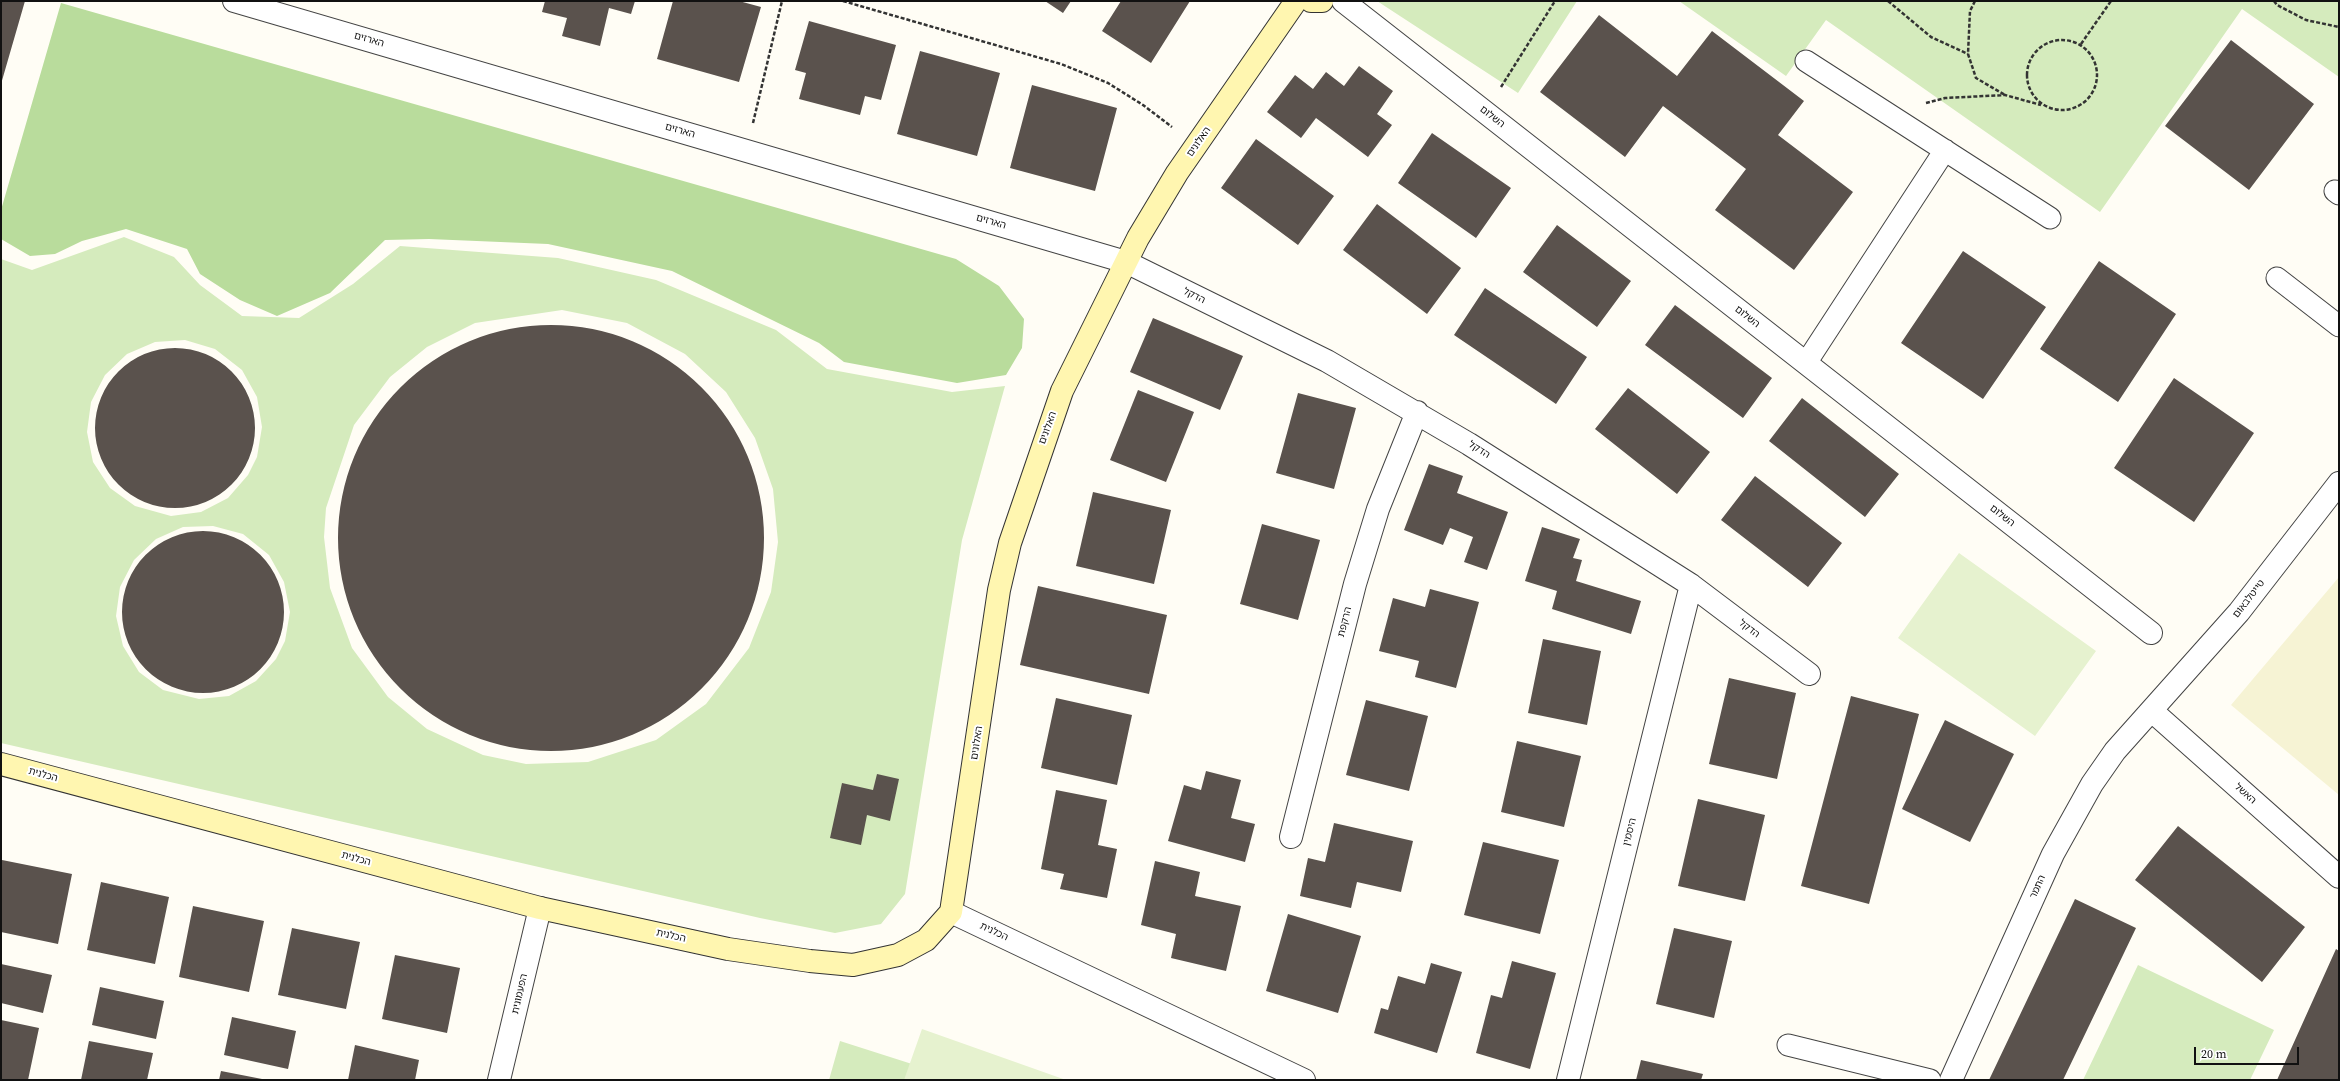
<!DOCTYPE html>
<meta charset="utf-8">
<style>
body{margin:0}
#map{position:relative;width:2340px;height:1081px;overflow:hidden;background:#fffdf5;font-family:"Source Serif 4",serif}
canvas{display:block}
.frame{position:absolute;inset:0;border:2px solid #111;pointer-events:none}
.scale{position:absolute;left:2194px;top:1047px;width:105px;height:18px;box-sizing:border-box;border:2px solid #111;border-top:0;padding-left:5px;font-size:12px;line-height:14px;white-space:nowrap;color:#111;-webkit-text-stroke:3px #fff;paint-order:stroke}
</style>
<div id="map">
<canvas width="2340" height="1081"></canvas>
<div class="frame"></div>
<div class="scale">20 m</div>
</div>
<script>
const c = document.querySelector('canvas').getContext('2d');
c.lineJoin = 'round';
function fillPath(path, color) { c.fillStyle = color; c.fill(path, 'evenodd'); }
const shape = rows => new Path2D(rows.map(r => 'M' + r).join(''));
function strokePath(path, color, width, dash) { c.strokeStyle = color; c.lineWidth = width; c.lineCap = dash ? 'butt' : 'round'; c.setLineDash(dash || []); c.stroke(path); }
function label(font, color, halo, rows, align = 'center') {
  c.font = font + ' "Source Serif 4","Noto Sans Hebrew",serif'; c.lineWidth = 4; c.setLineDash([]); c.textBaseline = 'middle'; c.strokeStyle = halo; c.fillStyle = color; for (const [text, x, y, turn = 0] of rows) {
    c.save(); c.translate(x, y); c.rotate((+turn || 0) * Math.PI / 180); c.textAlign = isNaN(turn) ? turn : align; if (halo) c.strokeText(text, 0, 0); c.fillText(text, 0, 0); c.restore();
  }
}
fillPath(shape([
 [2339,577,2339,795,2231,705]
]), '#f6f3d4');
fillPath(shape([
 [1377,1,1577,1,1518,93],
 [1679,1,2339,1,2339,77,2242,9,2100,212,1826,20,1786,76],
 [124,237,174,257,200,285,242,316,299,318,353,284,400,246,558,258,656,280,776,330,827,369,952,392,1005,386,962,540,905,894,881,924,835,933,760,918,1,743,1,259,32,270],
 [562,310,627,323,685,354,726,392,755,438,773,489,778,542,771,592,749,648,706,704,656,740,588,762,526,764,483,755,427,729,388,697,352,648,330,588,324,537,326,508,354,425,390,377,427,347,475,323],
 [185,340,215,349,242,370,257,397,262,427,257,457,248,475,228,498,201,512,171,516,135,506,110,488,93,462,87,432,91,402,105,375,127,354,155,342],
 [213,526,243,534,269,555,284,582,290,612,285,641,276,659,256,681,229,696,199,699,163,690,139,672,123,646,116,616,120,587,134,560,156,539,183,527],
 [2138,965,2274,1030,2250,1080,2083,1080],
 [840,1041,962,1080,829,1080]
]), '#d5ebbd');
fillPath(shape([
 [61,3,956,259,999,286,1024,319,1022,348,1006,375,957,383,844,362,819,343,672,271,548,244,429,239,385,240,330,293,277,316,240,300,200,274,187,249,126,229,82,241,55,254,30,256,1,239,1,210]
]), '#b9dc9c');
fillPath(shape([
 [1959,553,2096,651,2035,736,1898,638],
 [922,1029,1066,1080,904,1080]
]), '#e6f2cf');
fillPath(shape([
 [1,1,25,1,1,84],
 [545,1,635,1,631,14,609,8,600,46,562,36,567,18,542,12],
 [673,1,739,1,761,7,739,82,657,59],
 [1045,1,1071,1,1063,13],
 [1121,1,1190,1,1151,63,1102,31],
 [1599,15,1677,76,1712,31,1804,101,1778,135,1853,192,1794,270,1715,210,1746,169,1663,106,1625,157,1540,92],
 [809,21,896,45,881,100,865,96,860,115,799,99,806,73,795,70],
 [2231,40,2314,104,2249,190,2165,126],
 [920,51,1000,73,977,156,897,134],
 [1359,66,1393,91,1377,114,1392,125,1368,157,1316,118,1301,138,1267,112,1295,75,1313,89,1326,72,1344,86],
 [1032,85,1117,108,1095,191,1010,168],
 [1432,133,1511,188,1476,238,1398,183],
 [1256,139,1334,196,1298,245,1221,188],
 [1377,204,1461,268,1427,314,1343,250],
 [1557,225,1631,281,1597,327,1523,272],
 [1963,251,2046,307,1983,399,1901,343],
 [2099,261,2176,314,2118,402,2040,349],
 [1485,288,1587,357,1556,404,1454,335],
 [1675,305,1772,378,1743,418,1645,345],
 [1153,318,1243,356,1220,410,1130,372],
 '338 538a213 213 0 1 1 426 0a213 213 0 1 1-426 0Z',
 '95 428a80 80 0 1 1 160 0a80 80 0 1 1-160 0Z',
 [2174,378,2254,433,2194,522,2114,468],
 [1628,388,1710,452,1677,494,1595,429],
 [1138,390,1194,412,1166,482,1110,460],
 [1298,393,1356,408,1334,489,1276,473],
 [1802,398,1899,474,1865,517,1769,441],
 [1429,464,1463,476,1457,493,1508,512,1487,570,1464,562,1473,537,1450,528,1443,545,1404,530],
 [1755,476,1842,543,1808,587,1721,520],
 [1093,492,1171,510,1154,584,1076,566],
 [1262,524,1320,540,1298,620,1240,604],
 [1542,527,1580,539,1573,558,1582,560,1576,581,1641,601,1631,634,1552,609,1557,591,1525,581],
 '122 612a81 81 0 1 1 162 0a81 81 0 1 1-162 0Z',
 [1038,586,1167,615,1149,694,1020,665],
 [1430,589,1479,602,1456,688,1415,677,1419,661,1379,651,1393,598,1425,607],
 [1543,639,1601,651,1587,725,1528,713],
 [1729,678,1796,693,1777,779,1709,764],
 [1851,696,1919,714,1869,904,1801,886],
 [1056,698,1132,715,1117,785,1041,768],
 [1366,700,1428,716,1409,791,1346,775],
 [1945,720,2014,754,1970,842,1902,809],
 [1517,741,1581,756,1564,827,1501,812],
 [1206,771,1241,780,1231,818,1255,824,1245,862,1168,841,1184,785,1201,790],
 [877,774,899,779,890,821,867,815,861,845,830,838,842,783,873,790],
 [1056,790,1107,800,1098,845,1117,849,1107,898,1060,889,1064,874,1041,869],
 [1698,799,1765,815,1745,901,1678,886],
 [1334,823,1413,841,1401,892,1357,882,1351,908,1300,896,1308,858,1325,862],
 [2178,826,2305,927,2262,982,2135,880],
 [1483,842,1559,860,1540,934,1464,915],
 [2,860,72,874,58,944,1,932],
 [1155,861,1200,872,1195,896,1241,906,1226,971,1171,958,1176,934,1141,925],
 [101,882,169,897,155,964,87,950],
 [2075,899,2136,928,2063,1080,1989,1080],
 [193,906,264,921,249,992,179,977],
 [1288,914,1361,936,1338,1013,1266,991],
 [292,928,360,942,346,1009,278,995],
 [1674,928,1732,941,1714,1018,1656,1004],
 [2336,949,2339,951,2339,1080,2277,1080],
 [395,955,460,968,447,1033,382,1019],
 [1512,961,1556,973,1530,1069,1476,1053,1491,995,1502,998],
 [1431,963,1462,972,1437,1053,1374,1033,1381,1008,1388,1010,1398,976,1425,984],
 [1,964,52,975,43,1013,1,1003],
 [100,987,164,1001,156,1039,92,1025],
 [232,1017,296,1031,288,1069,224,1055],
 [1,1020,39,1028,28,1080,1,1080],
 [89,1041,153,1053,147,1080,81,1080],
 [355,1045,419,1060,415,1080,348,1080],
 [1641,1060,1703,1074,1701,1080,1636,1080],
 [221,1071,262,1079,262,1080,219,1080]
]), '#5a524d');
const lane = shape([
 [1806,61,2050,218],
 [2335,191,2339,194],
 [2277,278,2339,326],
 [1806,363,1945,150],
 [1788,1045,1930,1080]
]);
const street = shape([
 [234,1,1126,262,1327,361,1469,444,1691,585,1809,674],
 [1343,1,2151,633],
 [2152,711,2339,877],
 [1291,837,1355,584,1378,509,1417,412],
 [951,912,1304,1080],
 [499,1080,540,908],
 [1568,1080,1691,585],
 [1951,1080,2053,854,2092,784,2115,751,2239,612,2339,483]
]);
const secondary = shape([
 [1311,1,1322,1],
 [1,764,540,908,728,949,810,961,853,965,898,955,926,940,951,912,999,590,1010,543,1062,391,1138,238,1177,173,1296,1]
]);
strokePath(lane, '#444', 23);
strokePath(street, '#444', 24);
strokePath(secondary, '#333', 24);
strokePath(shape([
 [843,1,1061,64,1108,83,1143,105,1172,127],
 [1888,1,1931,37,1968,54],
 [1975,1,1970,11,1968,54,1976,78,2005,95],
 [2274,1,2277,5,2306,20,2339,27],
 '2027 75a35 35 0 1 1 70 0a35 35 0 1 1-70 0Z',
 [2081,44,2111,1],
 [1501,87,1555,1],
 [1926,103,1945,98,2005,95,2041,105],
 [753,123,782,1]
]), '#333', 2.5, [4, 2]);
strokePath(lane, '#fff', 21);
strokePath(street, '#fff', 22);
strokePath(secondary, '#fff6b0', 22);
label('10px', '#111', '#fff', [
 ["הארזים",369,40,16],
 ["השלום",1492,117,38],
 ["הארזים",680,131,16],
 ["האלונים",1199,142,-55],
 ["הארזים",991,222,16],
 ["הדקל",1194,296,26],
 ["השלום",1747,317,38],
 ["האלונים",1048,428,-70],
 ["הדקל",1479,450,32],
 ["השלום",2002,516,38],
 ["טייטלבאום",2249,599,-52],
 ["הרקפת",1345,622,-76],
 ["הדקל",1749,629,37],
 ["האלונים",977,743,-81],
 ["הכלנית",43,775,15],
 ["האשל",2245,794,42],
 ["היסמין",1630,832,-76],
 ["הכלנית",356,859,15],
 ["התמר",2038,887,-66],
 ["הכלנית",994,932,25],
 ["הכלנית",671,936,13],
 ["הפעמונית",520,994,-77]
]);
</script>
